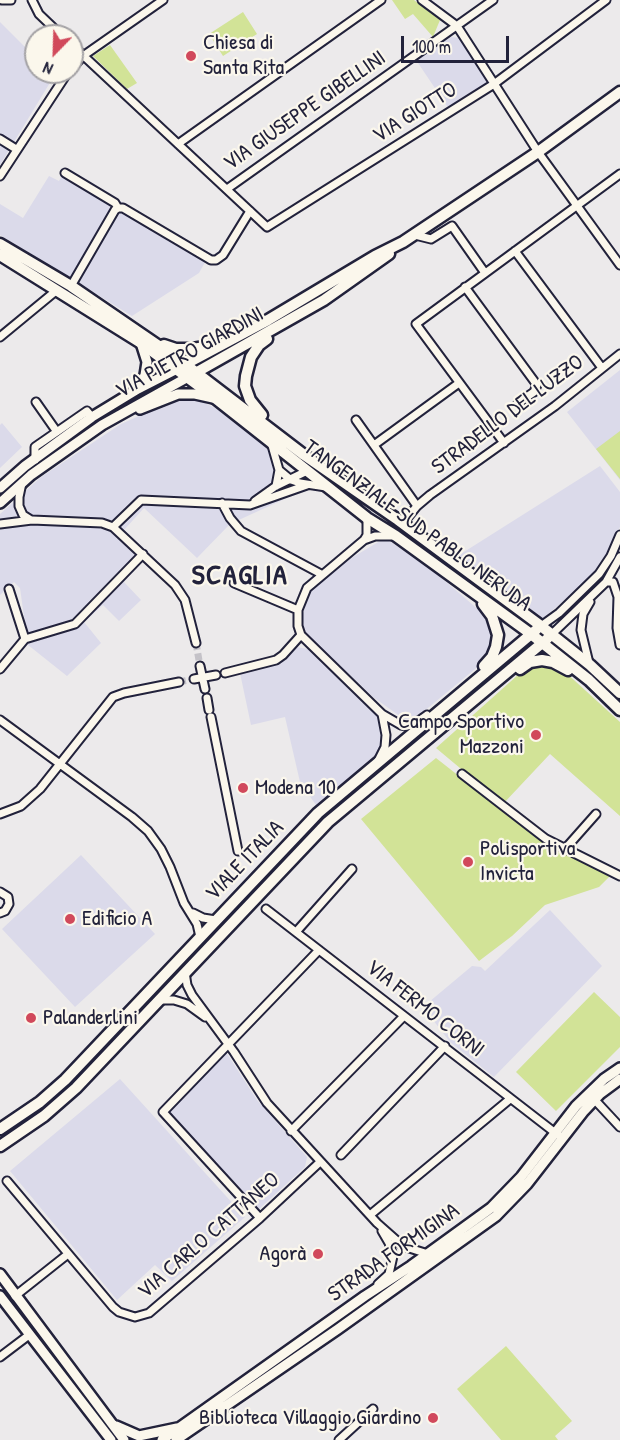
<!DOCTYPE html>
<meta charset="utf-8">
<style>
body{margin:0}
#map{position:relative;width:620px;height:1440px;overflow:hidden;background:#eceaeb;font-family:"Patrick Hand",sans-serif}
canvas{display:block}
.north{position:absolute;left:24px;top:24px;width:60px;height:60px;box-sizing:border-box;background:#fbf7ec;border:2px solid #a4a2a5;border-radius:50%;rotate:203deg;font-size:16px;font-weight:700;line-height:24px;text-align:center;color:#22223b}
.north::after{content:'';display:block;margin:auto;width:21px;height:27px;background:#d1495b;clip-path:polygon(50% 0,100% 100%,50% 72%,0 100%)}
.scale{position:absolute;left:401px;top:36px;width:108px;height:27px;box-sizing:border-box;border:3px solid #22223b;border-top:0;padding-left:8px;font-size:18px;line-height:21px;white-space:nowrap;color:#22223b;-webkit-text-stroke:4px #fbf7ec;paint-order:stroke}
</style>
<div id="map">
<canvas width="620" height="1440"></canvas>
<div class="north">N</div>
<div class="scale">100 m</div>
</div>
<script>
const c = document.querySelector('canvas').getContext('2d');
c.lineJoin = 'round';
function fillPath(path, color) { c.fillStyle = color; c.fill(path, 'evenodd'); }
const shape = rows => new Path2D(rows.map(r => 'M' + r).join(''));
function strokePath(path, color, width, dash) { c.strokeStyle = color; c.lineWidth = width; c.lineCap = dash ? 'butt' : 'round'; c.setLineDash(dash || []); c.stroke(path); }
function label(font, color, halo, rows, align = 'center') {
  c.font = font + ' "Patrick Hand",sans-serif'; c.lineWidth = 4.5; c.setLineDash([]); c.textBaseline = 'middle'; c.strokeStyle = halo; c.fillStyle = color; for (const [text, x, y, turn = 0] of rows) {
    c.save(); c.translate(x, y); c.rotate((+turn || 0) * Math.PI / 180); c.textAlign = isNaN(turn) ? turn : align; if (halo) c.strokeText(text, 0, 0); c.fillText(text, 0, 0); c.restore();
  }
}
fillPath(shape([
 [0,22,36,58,36,72,50,72,54,76,0,165],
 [451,37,460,38,489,82,449,109,416,60],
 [66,168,209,255,199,273,132,316,0,235,0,204,23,218,49,176,59,181],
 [620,370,620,480,567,412],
 [175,400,201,401,219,410,271,450,272,460,276,471,302,491,230,524,197,558,144,508,124,530,149,554,124,582,141,600,119,621,103,605,84,622,101,643,67,676,28,645,20,588,14,582,0,595,0,514,41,477,121,424],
 [2,423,22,447,0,468,0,425],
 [600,466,620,492,620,527,605,558,592,576,547,615,542,618,536,617,456,557],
 [385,538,431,569,487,617,495,642,486,660,417,717,409,719,404,719,373,697,303,630,301,621,308,594,343,563],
 [296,647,308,649,379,718,383,731,382,747,378,754,318,808,300,782,285,717,251,725,240,673,271,665,280,660],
 [81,855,155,934,75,1007,2,929],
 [550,910,602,966,494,1077,450,1042,423,1007,472,966,481,967,485,971],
 [226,1052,257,1100,307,1157,305,1167,258,1210,168,1112],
 [120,1079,245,1217,172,1281,155,1265,117,1300,10,1171]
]), '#dbdaea');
fillPath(shape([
 [392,0,414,0,440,20,433,37,413,14,405,19],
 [243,12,257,34,223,56,209,34],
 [110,45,137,83,127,89,93,56],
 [620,431,620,479,596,449],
 [547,664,563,670,620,722,620,816,550,754,503,804,436,748,519,674,535,665],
 [436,758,543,842,610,876,599,887,545,905,512,936,479,961,361,819],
 [594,992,620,1017,620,1047,556,1111,516,1072],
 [506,1346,572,1421,555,1436,558,1440,501,1440,457,1389]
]), '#d2e397');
strokePath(shape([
 [196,643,200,666],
 [179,682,194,679]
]), '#c4c2c8', 7, [7, 3.5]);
const minor = shape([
 [2,0,11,0],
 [32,0,39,14,62,36],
 [422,0,457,26,538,152,620,265],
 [72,45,267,227,494,84,606,0],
 [72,68,83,56,163,0],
 [0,139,16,149],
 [178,144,381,0],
 [65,173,115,203,118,208],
 [0,176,68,72],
 [227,189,493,0],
 [415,235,431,239,452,226,485,273],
 [515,251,602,368],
 [71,286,115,210,118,208,123,208,211,260,216,260,223,255,250,211],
 [465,287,537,385,534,392,518,403],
 [0,337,57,290],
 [36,402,57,432],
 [356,420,417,506],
 [271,442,279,470,276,486],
 [504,443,416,324,620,174],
 [374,445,459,383],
 [35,460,35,447,87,411,92,417],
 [279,470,291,480,300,483,326,487],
 [22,483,19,497,19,506,23,515,31,520],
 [255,501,276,486,307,471],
 [222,503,230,518,241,531,321,574],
 [398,520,408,517,417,506,430,495,555,406,620,354],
 [0,524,32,520,102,523,113,527,175,585,185,600,196,643],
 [113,527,141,500,250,505,307,485],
 [391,536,375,536,364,540,307,588,298,610,298,626,301,635,382,714,401,725,407,726,413,725,427,715],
 [364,540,367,535,367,518],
 [606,582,613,582,618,597,617,628,620,645],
 [234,583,298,610],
 [9,589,25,639],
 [541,626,559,613,599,574,611,556,620,535],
 [551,635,606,582,620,557],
 [589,663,581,630,583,614,590,602],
 [200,666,205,689],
 [0,669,25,639,75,624,143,554],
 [225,673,276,660,283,655,301,635],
 [194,679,216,675],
 [207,698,209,710],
 [211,717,238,851],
 [0,720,132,817,148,831,161,849,170,867,184,903,197,924,200,937],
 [378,761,385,747,386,735,382,714],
 [462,774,546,839,620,876],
 [0,814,21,806,40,789,113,697,124,693,179,682],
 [565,849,596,814],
 [0,892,8,897,9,904,5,911,0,913],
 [266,909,558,1135],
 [193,913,203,918,216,920],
 [296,932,352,869],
 [185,972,187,985,192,995,234,1052,267,1103,377,1223,403,1246,428,1254],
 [158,1000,174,1000,187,1004,205,1017],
 [593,1098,620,1127],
 [291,1131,404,1016],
 [341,1155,445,1046],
 [7,1181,113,1307,119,1312,135,1317,149,1313,260,1218,320,1162],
 [370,1215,510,1099],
 [260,1218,163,1112,319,950],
 [378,1284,389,1274,393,1256,389,1243,382,1231],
 [15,1296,68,1254],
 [0,1357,29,1335],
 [339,1440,373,1409]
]);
const tertiary = shape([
 [138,389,145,375,147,362,141,343],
 [140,409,178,394,195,394,213,398],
 [0,488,25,466,92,417,138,389,177,369],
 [0,503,31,475,102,425,188,377],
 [0,1274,124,1440],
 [0,1296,111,1440],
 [116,1426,139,1436,177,1428],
 [162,1440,365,1296,411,1266,491,1208,521,1177,576,1106,604,1079,620,1068],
 [176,1440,338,1329,496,1216,527,1184,583,1112,600,1094,620,1079]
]);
const secondary = shape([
 [0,244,71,286,185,364,304,455,398,520,541,626,590,665,620,693],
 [0,255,141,343,215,398,367,518,396,536,531,634,589,680,620,710],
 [164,345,176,349,193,349,210,346],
 [180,367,268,320,375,256,403,242,538,152,620,92],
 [190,376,324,300,389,254],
 [262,415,250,400,245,386,246,376,251,357,259,345,267,339],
 [483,604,492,616,498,635,496,647,492,657,484,666],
 [520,669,530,662,542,660,553,662,568,670],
 [0,1129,40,1102,65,1080,318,813,536,630],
 [0,1146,44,1116,76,1088,328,822,547,639]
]);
strokePath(minor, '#22223b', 11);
strokePath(tertiary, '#22223b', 14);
strokePath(secondary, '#22223b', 15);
strokePath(minor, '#fbf7ec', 7);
strokePath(tertiary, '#fbf7ec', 9);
strokePath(secondary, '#fbf7ec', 10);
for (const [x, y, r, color] of [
 [191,56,6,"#d1495b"],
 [536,735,6,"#d1495b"],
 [243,788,6,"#d1495b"],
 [468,862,6,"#d1495b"],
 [70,919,6,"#d1495b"],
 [31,1018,6,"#d1495b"],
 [318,1254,6,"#d1495b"],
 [433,1418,6,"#d1495b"]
]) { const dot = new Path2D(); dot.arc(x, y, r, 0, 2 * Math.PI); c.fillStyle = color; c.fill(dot); strokePath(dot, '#fbf7ec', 2); }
label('22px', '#22223b', '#fbf7ec', [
 ["Chiesa di",203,43],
 ["Santa Rita",203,68],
 ["Campo Sportivo",524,722,"right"],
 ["Mazzoni",524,747,"right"],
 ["Modena 10",255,788],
 ["Polisportiva",480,849],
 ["Invicta",480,874],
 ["Edificio A",82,919],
 ["Palanderlini",43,1018],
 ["Agorà",306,1254,"right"],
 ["Biblioteca Villaggio Giardino",421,1418,"right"]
], 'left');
label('22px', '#22223b', '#fbf7ec', [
 ["VIA GIUSEPPE GIBELLINI",305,111,-35],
 ["VIA GIOTTO",415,113,-32],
 ["VIA PIETRO GIARDINI",190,353,-29],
 ["STRADELLO DEL LUZZO",508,415,-37],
 ["TANGENZIALE SUD PABLO NERUDA",417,526,36],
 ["VIALE ITALIA",245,861,-46],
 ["VIA FERMO CORNI",425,1009,38],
 ["VIA CARLO CATTANEO",209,1236,-41],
 ["STRADA FORMIGINA",394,1253,-35]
]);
c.letterSpacing = '1.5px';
label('bold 28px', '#22223b', '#fbf7ec', [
 ["SCAGLIA",240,577]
]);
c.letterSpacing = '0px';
</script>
